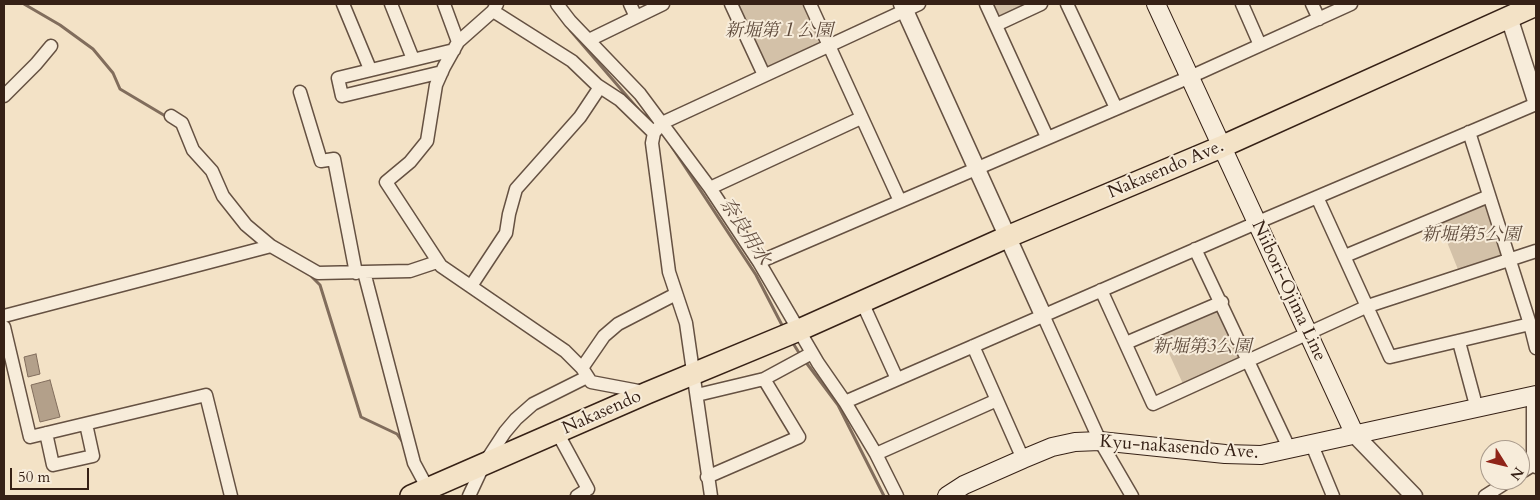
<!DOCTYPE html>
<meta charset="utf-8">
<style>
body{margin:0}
#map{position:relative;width:1540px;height:500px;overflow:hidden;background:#f3e2c6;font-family:Cardo,serif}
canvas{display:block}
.frame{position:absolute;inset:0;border:5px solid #362116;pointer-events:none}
.north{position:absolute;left:1480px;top:440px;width:50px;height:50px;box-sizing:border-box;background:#f7ecda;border:1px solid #aa9b8c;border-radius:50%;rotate:126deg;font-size:14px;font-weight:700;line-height:20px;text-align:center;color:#362116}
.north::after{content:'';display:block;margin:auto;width:18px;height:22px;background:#8f2418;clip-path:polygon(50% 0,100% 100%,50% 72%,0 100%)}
.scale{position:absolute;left:10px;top:468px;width:79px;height:22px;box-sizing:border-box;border:2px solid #362116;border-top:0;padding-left:6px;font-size:15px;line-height:18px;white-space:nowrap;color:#362116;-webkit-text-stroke:4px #f7ecda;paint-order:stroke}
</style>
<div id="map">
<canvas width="1540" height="500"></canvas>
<div class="frame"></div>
<div class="north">N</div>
<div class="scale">50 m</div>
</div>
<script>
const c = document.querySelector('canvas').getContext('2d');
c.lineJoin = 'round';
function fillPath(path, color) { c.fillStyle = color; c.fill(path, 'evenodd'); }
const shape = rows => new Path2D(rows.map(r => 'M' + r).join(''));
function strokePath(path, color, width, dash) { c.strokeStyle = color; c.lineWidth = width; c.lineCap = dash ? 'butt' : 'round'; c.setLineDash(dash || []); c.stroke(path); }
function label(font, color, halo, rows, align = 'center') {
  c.font = font + ' Cardo,"Noto Serif JP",serif'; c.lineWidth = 4; c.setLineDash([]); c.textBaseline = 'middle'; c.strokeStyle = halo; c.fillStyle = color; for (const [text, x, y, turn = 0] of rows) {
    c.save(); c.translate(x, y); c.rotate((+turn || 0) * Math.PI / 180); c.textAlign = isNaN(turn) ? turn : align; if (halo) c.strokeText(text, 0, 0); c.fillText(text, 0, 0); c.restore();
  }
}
fillPath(shape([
 [734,4,805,4,822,40,820,45,768,69,764,67],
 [992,4,1034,4,1003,18,998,16],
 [1484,203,1488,205,1502,254,1500,259,1459,272,1439,222],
 [1218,311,1241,357,1239,361,1184,386,1161,336]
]), '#d3c1a8');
const water = shape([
 [36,354,40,374,28,377,24,357,36,354],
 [50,380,60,417,40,422,31,385,50,380]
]);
fillPath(water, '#b3a08a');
strokePath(water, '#816d5c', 1);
strokePath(shape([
 [24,4,60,25,93,49,113,73,120,89,167,117],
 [570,30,638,109],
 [672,147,756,275,784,329],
 [312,277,320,285,361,417,397,434,402,441],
 [791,340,801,356],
 [805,361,838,405,884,496]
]), '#816d5c', 3);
const minor = shape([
 [343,4,370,69],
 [391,4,413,59],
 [444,4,458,42],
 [497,4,493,11,458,42,444,67,436,85,427,141,410,162,386,182,441,266,565,351,582,368,591,382,644,392],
 [557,4,570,21,640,94,710,188,759,262,818,363,845,402,876,454,897,496],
 [630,4,636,17],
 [731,4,764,75],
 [810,4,900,201],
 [986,4,1047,137],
 [1067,4,1116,108],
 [1242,4,1260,45],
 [1312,4,1319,19],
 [493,11,572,61,597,85,620,100,654,133],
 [996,25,1041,4],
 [589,40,663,4],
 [442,72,342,96,338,78,454,50],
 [300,92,321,161,334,159,356,273],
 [4,96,36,64,51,46],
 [171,116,182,123,193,150,212,171,223,196,246,225,271,246],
 [1469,132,1530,324],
 [710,188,861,118],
 [1317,197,1390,357,1530,324,1536,348],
 [1195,249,1290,450],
 [1345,256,1489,196],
 [759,262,1190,77,1351,4],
 [364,272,414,463,428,489],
 [471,286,506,233,509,214,516,189,580,117,600,87],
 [1101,290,1153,404,1368,306,1536,251],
 [862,302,897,379],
 [1043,315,1100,441,1132,496],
 [4,316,271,246,318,273,410,271,437,262],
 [4,327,30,437,206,395,231,496],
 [1459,342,1477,409],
 [1126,343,1222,302],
 [973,346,1023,459],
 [582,368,604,336,618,324,676,294],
 [697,395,764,379,812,353],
 [1533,396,1533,465],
 [845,402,1256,223,1536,104],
 [557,432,588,489,577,496],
 [46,433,53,465,93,456,86,424],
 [1312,445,1333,496],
 [876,454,997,400],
 [1520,473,1533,465,1536,467],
 [707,477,799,437,764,379],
 [469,496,484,464,505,432,516,419,533,404,587,377],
 [711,496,686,323,669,272,652,143,654,133,662,123,919,4],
 [1485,496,1510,480]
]);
const tertiary = shape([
 [902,4,1043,315],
 [1509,17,1536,101],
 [1355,435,1414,496]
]);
const secondary = shape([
 [1156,4,1355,435],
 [947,496,964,485,1023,459,1052,447,1075,442,1100,441,1225,454,1261,455,1536,395]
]);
const trunk = shape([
 [411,496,647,393,799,330,1007,237,1221,147,1536,5]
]);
strokePath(minor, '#655142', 15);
strokePath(tertiary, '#655142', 19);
strokePath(secondary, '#362116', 20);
strokePath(trunk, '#362116', 24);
strokePath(minor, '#f7ecda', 12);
strokePath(tertiary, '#f7ecda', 16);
strokePath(secondary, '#f7ecda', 18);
strokePath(trunk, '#f3e2c6', 21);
label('italic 18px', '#5d493a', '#f7ecda', [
 ["新堀第１公園",779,32],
 ["新堀第5公園",1471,236],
 ["新堀第3公園",1202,348]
]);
label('18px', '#362116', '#f7ecda', [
 ["Nakasendo Ave.",1166,170,-23],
 ["Niibori-Ojima Line",1288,291,65],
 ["Nakasendo",602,413,-24],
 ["Kyu-nakasendo Ave.",1179,448,4]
]);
label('italic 19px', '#624d3f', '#f7ecda', [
 ["奈良用水",744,232,57]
]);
</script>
